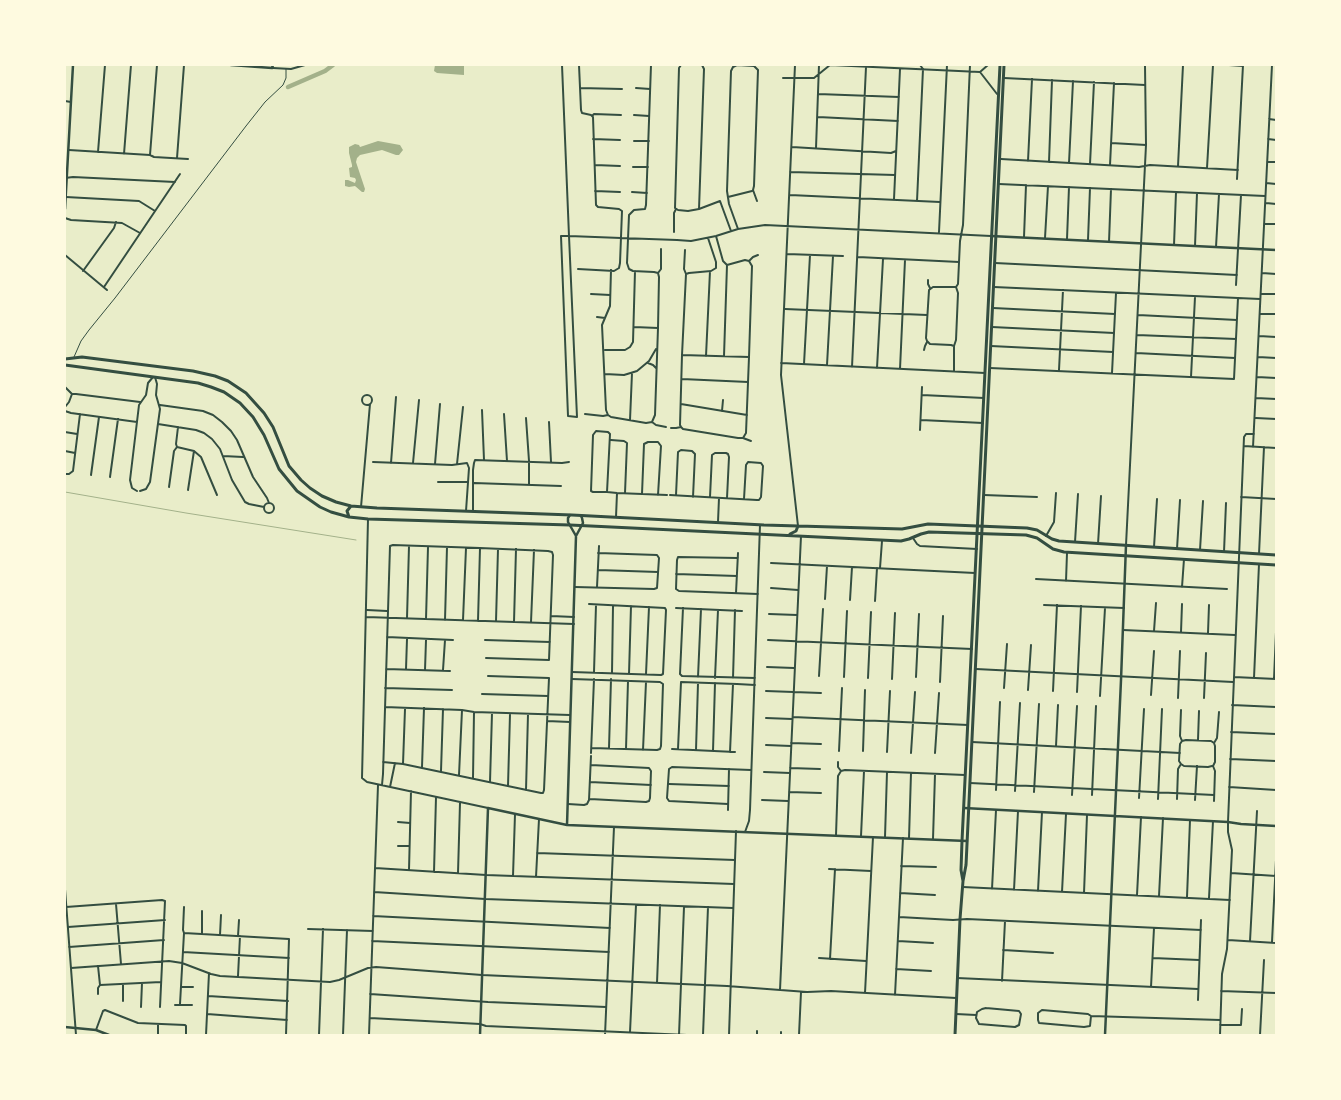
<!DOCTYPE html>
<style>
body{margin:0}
#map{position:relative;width:1341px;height:1100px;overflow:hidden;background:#e9edc9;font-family:"Asap Condensed",sans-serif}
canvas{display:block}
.frame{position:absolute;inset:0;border:66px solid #fefae0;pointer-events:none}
</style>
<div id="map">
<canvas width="1341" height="1100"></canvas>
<div class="frame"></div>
</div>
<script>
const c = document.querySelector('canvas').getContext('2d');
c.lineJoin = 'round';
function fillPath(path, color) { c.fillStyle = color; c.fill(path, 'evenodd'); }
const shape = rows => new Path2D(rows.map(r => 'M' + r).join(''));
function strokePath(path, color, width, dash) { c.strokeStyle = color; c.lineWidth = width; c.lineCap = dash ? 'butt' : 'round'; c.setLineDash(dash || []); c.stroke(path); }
fillPath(shape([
 [435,65,464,65,464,75,437,73,434,71],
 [378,141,400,145,403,150,399,155,396,155,382,150,360,155,357,158,356,162,365,189,364,192,362,192,355,186,349,187,345,186,345,180,348,180,355,183,356,180,355,178,350,177,349,168,352,167,352,165,349,153,349,147,355,144,359,145,360,147]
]), '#a3b18a');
strokePath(shape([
 [65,492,186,513,356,540]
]), '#a3b18a', 1);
strokePath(shape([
 [288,87,325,71,333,65]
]), '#a3b18a', 4.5);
strokePath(shape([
 [74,357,81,341,89,330,115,298,246,126,265,102,283,85,286,78,286,69]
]), '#344e41', 1);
strokePath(shape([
 [562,65,569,236,577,417,568,416,561,236,569,236,621,238,677,240,691,241,716,236,738,229,765,225,991,236],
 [651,65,646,205,645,209,634,210,629,215,627,263,629,269,633,271,654,272,658,273],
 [681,65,679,68,675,208,678,210,688,211,699,209,720,201,731,231],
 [795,65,781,375,798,526],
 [830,65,980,72,988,65],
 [1229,65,1243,66],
 [273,68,291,69,305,65],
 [980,72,997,94],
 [783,78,814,78,830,65],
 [1004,78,1145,85],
 [580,88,622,89],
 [636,88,650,89],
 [818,94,899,97],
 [65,101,71,102],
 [634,115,649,116],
 [592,116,594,114,621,115],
 [818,117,898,121],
 [1269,119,1276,120],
 [593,139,620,140],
 [1268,139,1276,140],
 [634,141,649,141],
 [1111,143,1146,145],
 [792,147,891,153,896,151],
 [816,148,819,65],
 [69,150,150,155,154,157,188,159],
 [98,152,105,65],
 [124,154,131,65],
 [150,155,157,65],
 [177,158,184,65],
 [1001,159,1139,167,1150,165,1238,170],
 [1028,161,1032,79],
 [1049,162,1052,80],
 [1267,162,1276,162],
 [1069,163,1073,81],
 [1090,164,1094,82],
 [595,165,620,166],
 [1110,165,1114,83],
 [1178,166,1183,65],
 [633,167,648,167],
 [1207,168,1213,65],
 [790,172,895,175],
 [65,178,73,177,175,182],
 [1237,179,1243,65],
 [1266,183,1276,184],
 [999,184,1265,196],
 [595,191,620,192],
 [632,192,647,193],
 [790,195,940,202],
 [66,197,139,201,155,211],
 [728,197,752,191],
 [894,199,900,69],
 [917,201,923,69,920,65],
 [1266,203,1276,204],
 [699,209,704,69,702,65],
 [65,218,71,220,122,223,140,233],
 [1264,224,1276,224],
 [738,229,729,204,727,191,731,71,733,67,737,65,754,66,758,70,754,186,753,190,757,201],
 [674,232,674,213,676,209],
 [939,232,947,65],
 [716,236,723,261,727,265,724,356],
 [1024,237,1026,185],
 [1045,238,1048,186],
 [1067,239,1069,187],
 [1088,240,1090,188],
 [1109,242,1111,189],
 [1174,245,1176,192],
 [1195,246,1197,193],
 [1216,247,1219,194],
 [787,254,843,256],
 [65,255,107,290],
 [858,257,959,262],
 [995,263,1237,275],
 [727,265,745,260,749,261,753,257,758,255],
 [578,269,614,271,619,268,620,263,622,211,619,209,598,207,596,205,593,117,591,115,582,113,581,110,579,65],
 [83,271,114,228,116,222],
 [1262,273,1276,274],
 [686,274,689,273,711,271,716,268,716,262,708,238],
 [928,280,928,284,930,288],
 [1236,285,1241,195],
 [104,287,180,174],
 [994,287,1260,299],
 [591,294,610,295],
 [1261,294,1276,294],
 [993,308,1115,314],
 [785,309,927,315],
 [1261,314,1276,314],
 [1138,315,1237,320],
 [597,317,605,318],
 [634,327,658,328],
 [992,327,1114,333],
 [1137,335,1236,339],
 [1259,336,1276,337],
 [954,346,951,345,930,344,927,341,926,338,929,290,933,287,956,287],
 [991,346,1113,352],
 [605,350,625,350,630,347,633,342,635,271],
 [924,350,925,346,927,342],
 [1136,353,1235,358],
 [682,355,749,357],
 [706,356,710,271],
 [1258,357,1276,358],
 [648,363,653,365,656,368],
 [781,363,985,373],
 [804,364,810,255],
 [827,365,833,256],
 [852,367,866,67],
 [877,368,883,259],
 [990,368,1234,379,1238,298],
 [900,369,905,260],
 [1059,370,1063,290],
 [954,371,954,346,956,340,958,293,956,287,958,284,960,241,963,225,970,65],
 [1112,373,1116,293],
 [605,374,624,375,637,371,649,361,656,349],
 [1191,377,1195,297],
 [1257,377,1276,378],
 [682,379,748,382],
 [65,387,72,394,76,394,140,402],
 '362 400a5 5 0 1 1 10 0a5 5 0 1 1-10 0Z',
 [922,395,984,398],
 [1256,398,1276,399],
 [681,404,747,415],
 [160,405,203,411,213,415,222,422,231,431,237,440,253,477,267,498,269,503],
 [65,407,69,402,72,394],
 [482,410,484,460],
 [65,411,71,413,137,422],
 [722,411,723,400],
 [504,414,507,461],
 [585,414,603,416,608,415,611,417,646,423,652,422,656,425,666,427],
 [608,415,606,410,602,325,610,306,611,270],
 [526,418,529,461,529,485],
 [1256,418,1276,419],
 [630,420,632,373],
 [921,420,983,423],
 [549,422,551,462],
 [652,422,655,415,658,328,659,277,658,273,661,269,661,249],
 [158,424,196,430,204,433,212,439,220,449,232,480,245,502,249,504,264,507],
 [681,427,680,425,682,355,686,274,684,269,685,250],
 [671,428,676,428,681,427,683,429,738,438,743,438,751,441],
 [920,430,922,387],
 [65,432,77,434],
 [743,438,746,433,749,357,752,266,749,261],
 [611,440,624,441,627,443,625,493],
 [1244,446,1276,448],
 [177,447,194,451,201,457,217,495],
 [1253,447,1272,65],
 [65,451,75,453],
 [223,456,243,457],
 [373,462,452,465,467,463,469,468,466,511],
 [391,463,396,397],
 [413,463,419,400],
 [435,464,440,404],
 [457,464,463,407],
 [65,474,69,474,73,471,80,414],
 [91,475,99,417],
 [110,477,118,419],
 [438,482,467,482],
 [474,483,561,486],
 [169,487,174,451,177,447,176,444,178,427],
 [188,490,194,451],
 [137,491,132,488,130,480,139,405,146,395,148,383,153,377],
 [140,491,146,489,150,482,160,409,156,395,157,384,155,377],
 [607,492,610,434,608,432,596,431,593,435,591,491,593,492,607,492,617,493,667,495],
 [642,494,644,444,648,442,658,442,661,446,658,495],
 [670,495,757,500,759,500,761,497,763,466,761,463,748,462,746,465,744,499],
 [676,495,678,452,681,450,692,451,695,454,693,497],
 [984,495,1037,497],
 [710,497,712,455,715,453,726,453,728,454,729,457,727,498],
 [1241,497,1276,499],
 '264 508a5 5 0 1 1 10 0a5 5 0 1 1-10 0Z',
 [361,507,370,404],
 [473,511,473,470,474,463,475,460,562,463,569,462],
 [616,517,617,493],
 [368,519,362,778,367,782,488,808],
 [718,522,719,498],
 [1046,536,1054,522,1056,493],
 [913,538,917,544,920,546,977,549],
 [1075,542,1078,494],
 [1098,544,1101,496],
 [1126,545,1146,145,1145,65],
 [1154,547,1157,499],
 [1177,549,1180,500],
 [1200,550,1203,501],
 [1224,552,1226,503],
 [1259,554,1264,447],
 [738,558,678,557,677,560,676,589,679,591,758,594],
 [771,563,975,573],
 [880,568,882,541],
 [598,570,658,572],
 [676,574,737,576],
 [1036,579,1227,589],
 [1066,581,1067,553],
 [575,587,654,589,657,588,659,558,657,555,598,553],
 [597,587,599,546],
 [1182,587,1184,559],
 [771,588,798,590],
 [736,593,738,553],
 [825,599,827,566],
 [850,600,852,567],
 [875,601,877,568],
 [1044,605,1124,608],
 [676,608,742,611],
 [683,608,680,674,682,676,755,678],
 [367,610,387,611],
 [769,614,797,615],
 [551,616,574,617],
 [366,617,574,624],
 [407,618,409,546],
 [426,619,428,547],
 [445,620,447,547],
 [463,620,466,548],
 [478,621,480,548],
 [496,621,498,549],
 [514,622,516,549],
 [531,622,534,550],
 [1123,630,1235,635],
 [1154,631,1156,603],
 [1181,632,1182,604],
 [1208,633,1209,605],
 [387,637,453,640],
 [485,640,550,642],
 [768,640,972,649],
 [767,667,794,668],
 [386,669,450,671],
 [406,669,407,639],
 [976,669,1233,682],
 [425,670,426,640],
 [443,670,445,640],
 [572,672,661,675,663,674,666,610,665,608,589,604],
 [594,672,596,605],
 [612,673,613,606],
 [629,674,631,606],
 [646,674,649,607],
 [819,676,823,609],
 [698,677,701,609],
 [844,677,847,611],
 [916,677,919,614],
 [1234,677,1276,679],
 [715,678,718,610],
 [733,678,735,610],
 [868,678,871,612],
 [1254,678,1259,564],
 [572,679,660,682,663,684,661,746,660,749,657,750,592,748],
 [892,679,895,613],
 [1274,679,1276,632],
 [940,682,943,616],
 [385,688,452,690],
 [1004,688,1007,644],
 [1028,690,1031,645],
 [766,691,821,693],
 [1053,691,1057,605],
 [1077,692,1081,606],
 [482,694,548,696],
 [1151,695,1154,651],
 [1100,696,1105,608],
 [1178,698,1180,651],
 [1204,698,1206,653],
 [1232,705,1276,707],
 [385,707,462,710,474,712,570,715],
 [793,717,968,725],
 [766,718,792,719],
 [547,721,570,722],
 [1231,732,1276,734],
 [1198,740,1199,711],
 [1182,741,1186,740,1211,741,1214,743],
 [972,742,1180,753],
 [791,743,821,744],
 [766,745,791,746],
 [1056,746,1058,705],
 [609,748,611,679],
 [626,749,628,681],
 [672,749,735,752],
 [678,749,681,682,737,684,755,685],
 [643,750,646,682],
 [696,750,698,683],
 [713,751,715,683],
 [839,751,842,688],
 [863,751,865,690],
 [730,752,733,684],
 [887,752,890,691],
 [591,753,594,679],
 [911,753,915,692],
 [935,753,939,693],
 [1230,759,1276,761],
 [383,762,403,764,541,793,543,793,544,790,549,678,488,676],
 [403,764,405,709],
 [1181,764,1184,766,1208,767,1212,766],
 [422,767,424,708],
 [790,768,820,769],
 [441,771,443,709],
 [841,771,845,770,965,775],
 [764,772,790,773],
 [459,775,462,710],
 [473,778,474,712],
 [490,782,492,713],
 [590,782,651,785],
 [970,783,1214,795],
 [669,784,729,786],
 [382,785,383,774,390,546,393,545,480,548,548,551,552,552,553,555,549,660,486,658],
 [508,786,510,714],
 [390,787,395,763],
 [1229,787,1276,790],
 [526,790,528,714],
 [996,790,1000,702],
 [1015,791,1020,703],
 [789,792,821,793],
 [1034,792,1039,704],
 [1072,795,1077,706],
 [1092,795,1096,706],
 [1139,798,1144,709],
 [590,799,646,802,649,801,650,798,651,771,649,768,591,765],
 [1158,799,1162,709],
 [1177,799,1178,769,1181,764,1179,761,1180,744,1182,741,1180,736,1181,710],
 [762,800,788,801],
 [1195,800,1197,766],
 [1214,801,1215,771,1213,766,1215,762,1215,746,1214,743,1217,738,1219,712],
 [568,804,584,805,587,804,589,800,591,756],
 [728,804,669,801,667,798,669,769,672,767,751,770],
 [728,810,729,769],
 [398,822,410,823],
 [745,832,749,821,750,810,760,525],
 [836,835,838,776,841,771,838,767,838,762],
 [861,836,864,771],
 [885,837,887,772],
 [909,838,911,773],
 [933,839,935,774],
 [398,846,409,846],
 [537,853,735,860],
 [901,866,936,867],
 [375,868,486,875,734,884],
 [829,869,871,871],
 [409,870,411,791],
 [434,872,436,797],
 [458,873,460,803],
 [1231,873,1276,876],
 [513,876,515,814],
 [536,877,539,819],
 [963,887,1230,900],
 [65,889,76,1035],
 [992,889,996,810],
 [1014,890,1018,811],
 [1038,891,1042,812],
 [374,892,485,899,733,908],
 [1062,892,1066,814],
 [900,893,935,895],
 [1084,893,1087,815],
 [1137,895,1141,817],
 [1159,896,1163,818],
 [1187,897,1190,820],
 [1209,898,1213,821],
 [116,904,121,964],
 [66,907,162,900,165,901,160,1007],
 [373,916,610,928],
 [899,917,953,920,967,919,1201,930],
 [68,927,165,920],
 [308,929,373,931],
 [184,933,289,939,286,1035],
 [202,934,202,911],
 [220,935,221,915],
 [238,936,239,920],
 [1228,940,1276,943],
 [372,941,609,952],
 [898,941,933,943],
 [1250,941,1257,811],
 [1272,942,1276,860],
 [69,947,164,940],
 [1003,950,1053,953],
 [183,952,289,958],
 [819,958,866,961],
 [1153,958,1199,960],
 [830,959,835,869],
 [98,966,100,985,98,988,98,994],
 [71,968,169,961,182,963,211,974,220,976,330,982,339,980,368,968,376,967,482,975,727,986,807,992,831,991,956,998],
 [896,969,931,971],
 [238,976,240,936],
 [957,978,1198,989],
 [1002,981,1005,921],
 [657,983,660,905],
 [100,985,161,982],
 [123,985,123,1001],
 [181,987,193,987],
 [1151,987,1154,928],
 [780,990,801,536],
 [1221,991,1276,993],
 [865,993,873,837],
 [370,994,488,1002,606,1007],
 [895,995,903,838],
 [208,996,288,1001],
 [1198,1000,1201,920],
 [180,1004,184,933,183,930,184,907],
 [175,1005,192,1005],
 [141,1007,142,983],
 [986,1008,1019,1011,1021,1014,1019,1025,1015,1027,979,1024,976,1018,977,1012,982,1009,986,1008],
 [1042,1010,1088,1014,1091,1016,1090,1026,1084,1027,1039,1023,1038,1020,1038,1013,1042,1010],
 [207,1014,287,1020],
 [956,1014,976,1015],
 [1091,1016,1220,1020],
 [370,1018,480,1024,486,1026,687,1035],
 [1220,1025,1241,1025,1242,1009],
 [96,1030,103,1011,105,1010,138,1023,185,1025,186,1026,186,1035],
 [630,1032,636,905],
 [158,1035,158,1025],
 [206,1035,209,973],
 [319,1035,323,929],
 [343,1035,347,930],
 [369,1035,378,785],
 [605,1035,614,827],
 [679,1035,684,907],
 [703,1035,708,907],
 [729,1035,736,831],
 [757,1035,757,1031],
 [781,1035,781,1032],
 [799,1035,801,992],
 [1220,1035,1222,974,1227,949,1232,850,1228,832,1228,822,1244,437,1246,434,1254,434],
 [1260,1035,1264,960]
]), '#344e41', 2);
strokePath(shape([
 [231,65,272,68,273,65],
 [65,209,73,65],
 [991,236,1276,250],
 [570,515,568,518,568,522,576,536],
 [964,808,1228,822,1241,824,1276,826],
 [567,825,576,536,583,523,582,518,581,516],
 [65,1027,96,1030,109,1035],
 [480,1035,488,808,567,825,967,841],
 [1105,1035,1121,680,1126,545]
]), '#344e41', 2.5);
strokePath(shape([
 [65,359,82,357,193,371,215,376,228,381,246,393,264,413,273,427,289,466,301,480,310,488,322,496,336,502,351,506,377,508,572,515,764,525,902,529,928,524,1027,528,1037,530,1052,539,1059,541,1276,555],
 [65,365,198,383,211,387,224,392,240,403,253,417,264,435,279,469,297,491,320,507,331,512,349,517,368,519,570,525,901,541,909,539,921,534,929,532,1026,535,1037,538,1053,549,1064,552,1276,565],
 [349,517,347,511,351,506],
 [790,534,796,531,798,526]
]), '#344e41', 3);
strokePath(shape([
 [963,881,961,870,962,841,1000,65],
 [955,1035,960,919,963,881,966,865,1004,65]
]), '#344e41', 3);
</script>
